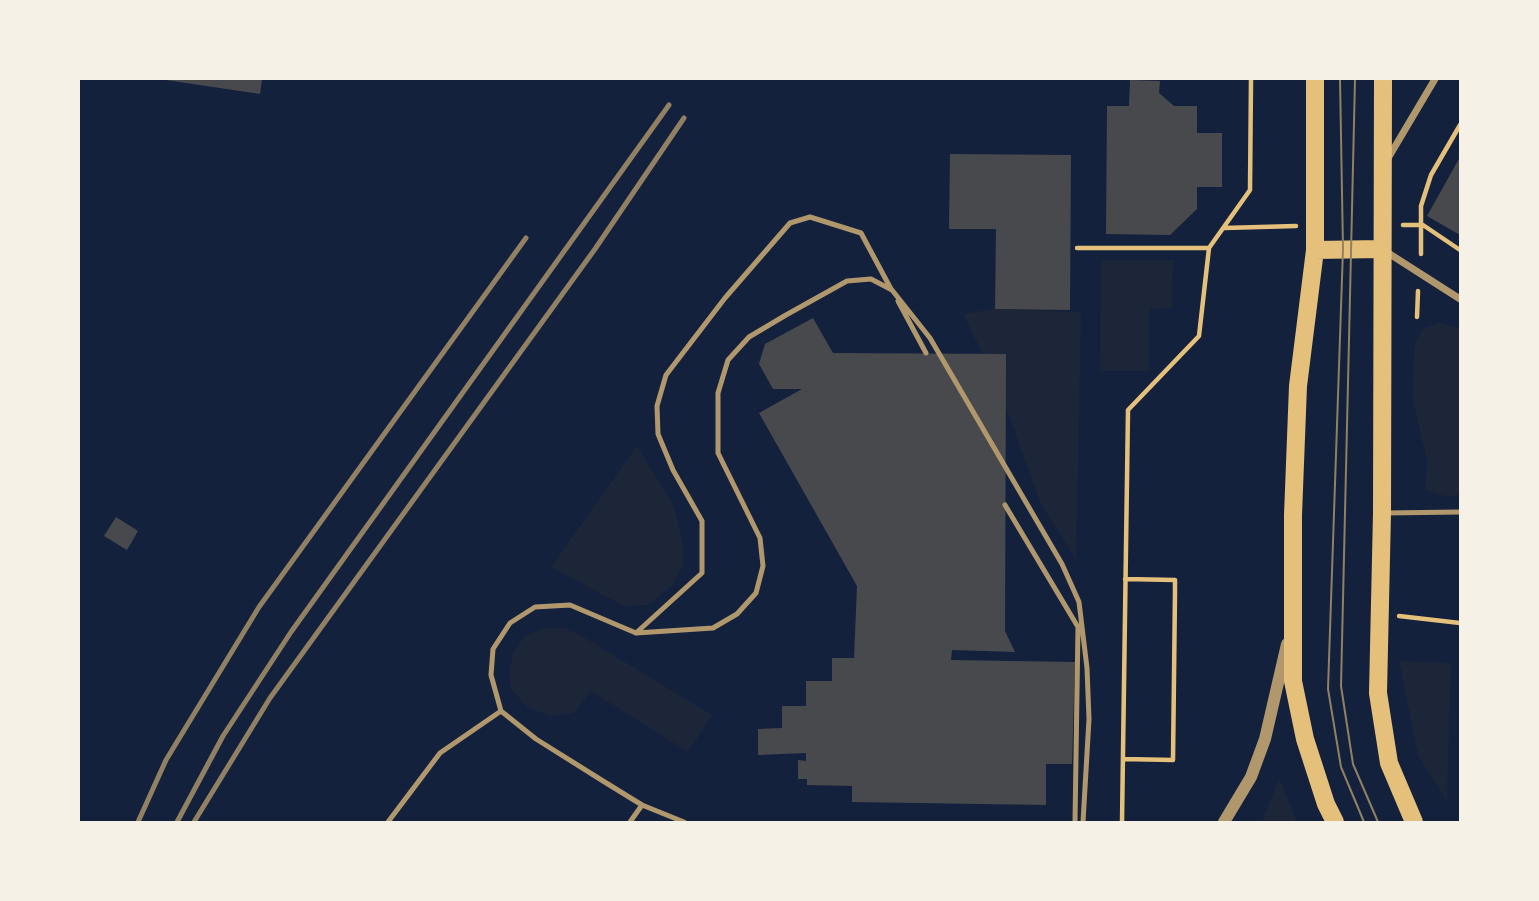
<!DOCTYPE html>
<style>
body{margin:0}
#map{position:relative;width:1539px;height:901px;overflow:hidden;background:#14213d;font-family:Montserrat,sans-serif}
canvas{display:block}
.frame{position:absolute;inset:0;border:80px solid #f6f1e7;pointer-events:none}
</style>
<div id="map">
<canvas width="1539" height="901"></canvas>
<div class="frame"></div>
</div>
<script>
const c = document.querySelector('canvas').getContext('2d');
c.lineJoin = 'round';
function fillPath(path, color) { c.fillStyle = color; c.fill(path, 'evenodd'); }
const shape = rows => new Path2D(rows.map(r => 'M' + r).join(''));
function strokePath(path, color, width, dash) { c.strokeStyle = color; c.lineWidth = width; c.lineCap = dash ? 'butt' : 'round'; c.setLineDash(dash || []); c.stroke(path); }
fillPath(shape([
 [1101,260,1173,260,1172,308,1149,309,1149,371,1100,371],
 [995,309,1081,312,1076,560,1040,502,1000,390,963,314],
 [1440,323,1460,328,1460,494,1448,497,1425,490,1427,461,1413,400,1414,349,1418,337,1424,328],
 [637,446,674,506,683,545,683,566,672,586,648,605,624,606,551,567],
 [544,628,564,628,582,636,712,715,688,752,591,691,574,713,552,716,528,708,511,689,509,670,514,651,525,636],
 [1399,661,1451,663,1447,801,1418,756],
 [1279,778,1297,822,1262,822]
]), '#1d2539');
fillPath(shape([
 [159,79,262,79,260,94],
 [1130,80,1160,81,1159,93,1174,106,1197,106,1197,133,1222,133,1222,187,1197,187,1197,209,1170,235,1106,234,1107,106,1129,106],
 [950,154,1071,155,1070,310,995,309,996,229,949,229],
 [1460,157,1460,235,1427,216],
 [813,318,833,353,1006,354,1005,631,1015,652,952,650,951,660,1075,662,1072,764,1046,764,1046,805,852,802,852,786,807,785,807,779,798,779,798,760,806,761,806,753,758,755,758,729,782,728,782,706,806,706,806,681,832,681,832,658,854,658,857,586,759,413,802,389,773,389,759,364,765,344],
 [116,517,138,531,127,550,104,536]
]), '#48494c');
strokePath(shape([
 [1403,225,1423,225,1460,250],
 [1224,228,1296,226],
 [1077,248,1209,248],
 [1421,254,1421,206,1431,175,1460,125],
 [1417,317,1418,291],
 [1399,616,1460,623],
 [1123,759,1173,760,1175,593,1175,580,1125,579],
 [1122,822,1128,410,1199,336,1209,248,1250,190,1251,79]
]), '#e5c07b', 4.5);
strokePath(shape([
 [898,301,926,353],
 [1005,505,1078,627,1075,822],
 [1385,513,1460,512],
 [636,633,702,573,702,521,673,470,658,434,657,406,666,375,725,298,790,223,810,217,861,233,891,289],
 [388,822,440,753,501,711],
 [630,822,642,805],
 [684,822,642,805,603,781,536,739,501,711,491,675,493,649,510,623,535,607,570,605,636,633,713,628,737,614,756,593,763,566,760,538,718,453,718,393,728,360,749,337,786,315,847,281,871,279,892,290,930,338,1062,564,1079,602,1087,668,1089,719,1083,822]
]), '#b1986c', 5);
strokePath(shape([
 [1387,160,1435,79],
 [1385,251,1460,299]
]), '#b1986c', 7);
strokePath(shape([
 [1224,822,1251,777,1265,739,1287,644]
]), '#b1986c', 12);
strokePath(shape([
 [1315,79,1315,250,1298,386,1293,515,1293,681,1305,739,1326,804,1335,822],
 [1383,79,1382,513,1378,693,1389,763,1414,822],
 [1315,250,1381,249]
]), '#e5c07b', 18);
strokePath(shape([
 [1340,79,1343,249,1328,689,1341,767,1364,822],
 [1355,79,1341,686,1353,764,1378,822]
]), '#918062', 2);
strokePath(shape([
 [138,822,166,760,259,607,526,238],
 [177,822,223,736,291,632,669,105],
 [194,822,270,698,595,249,684,118]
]), '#918062', 5);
</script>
